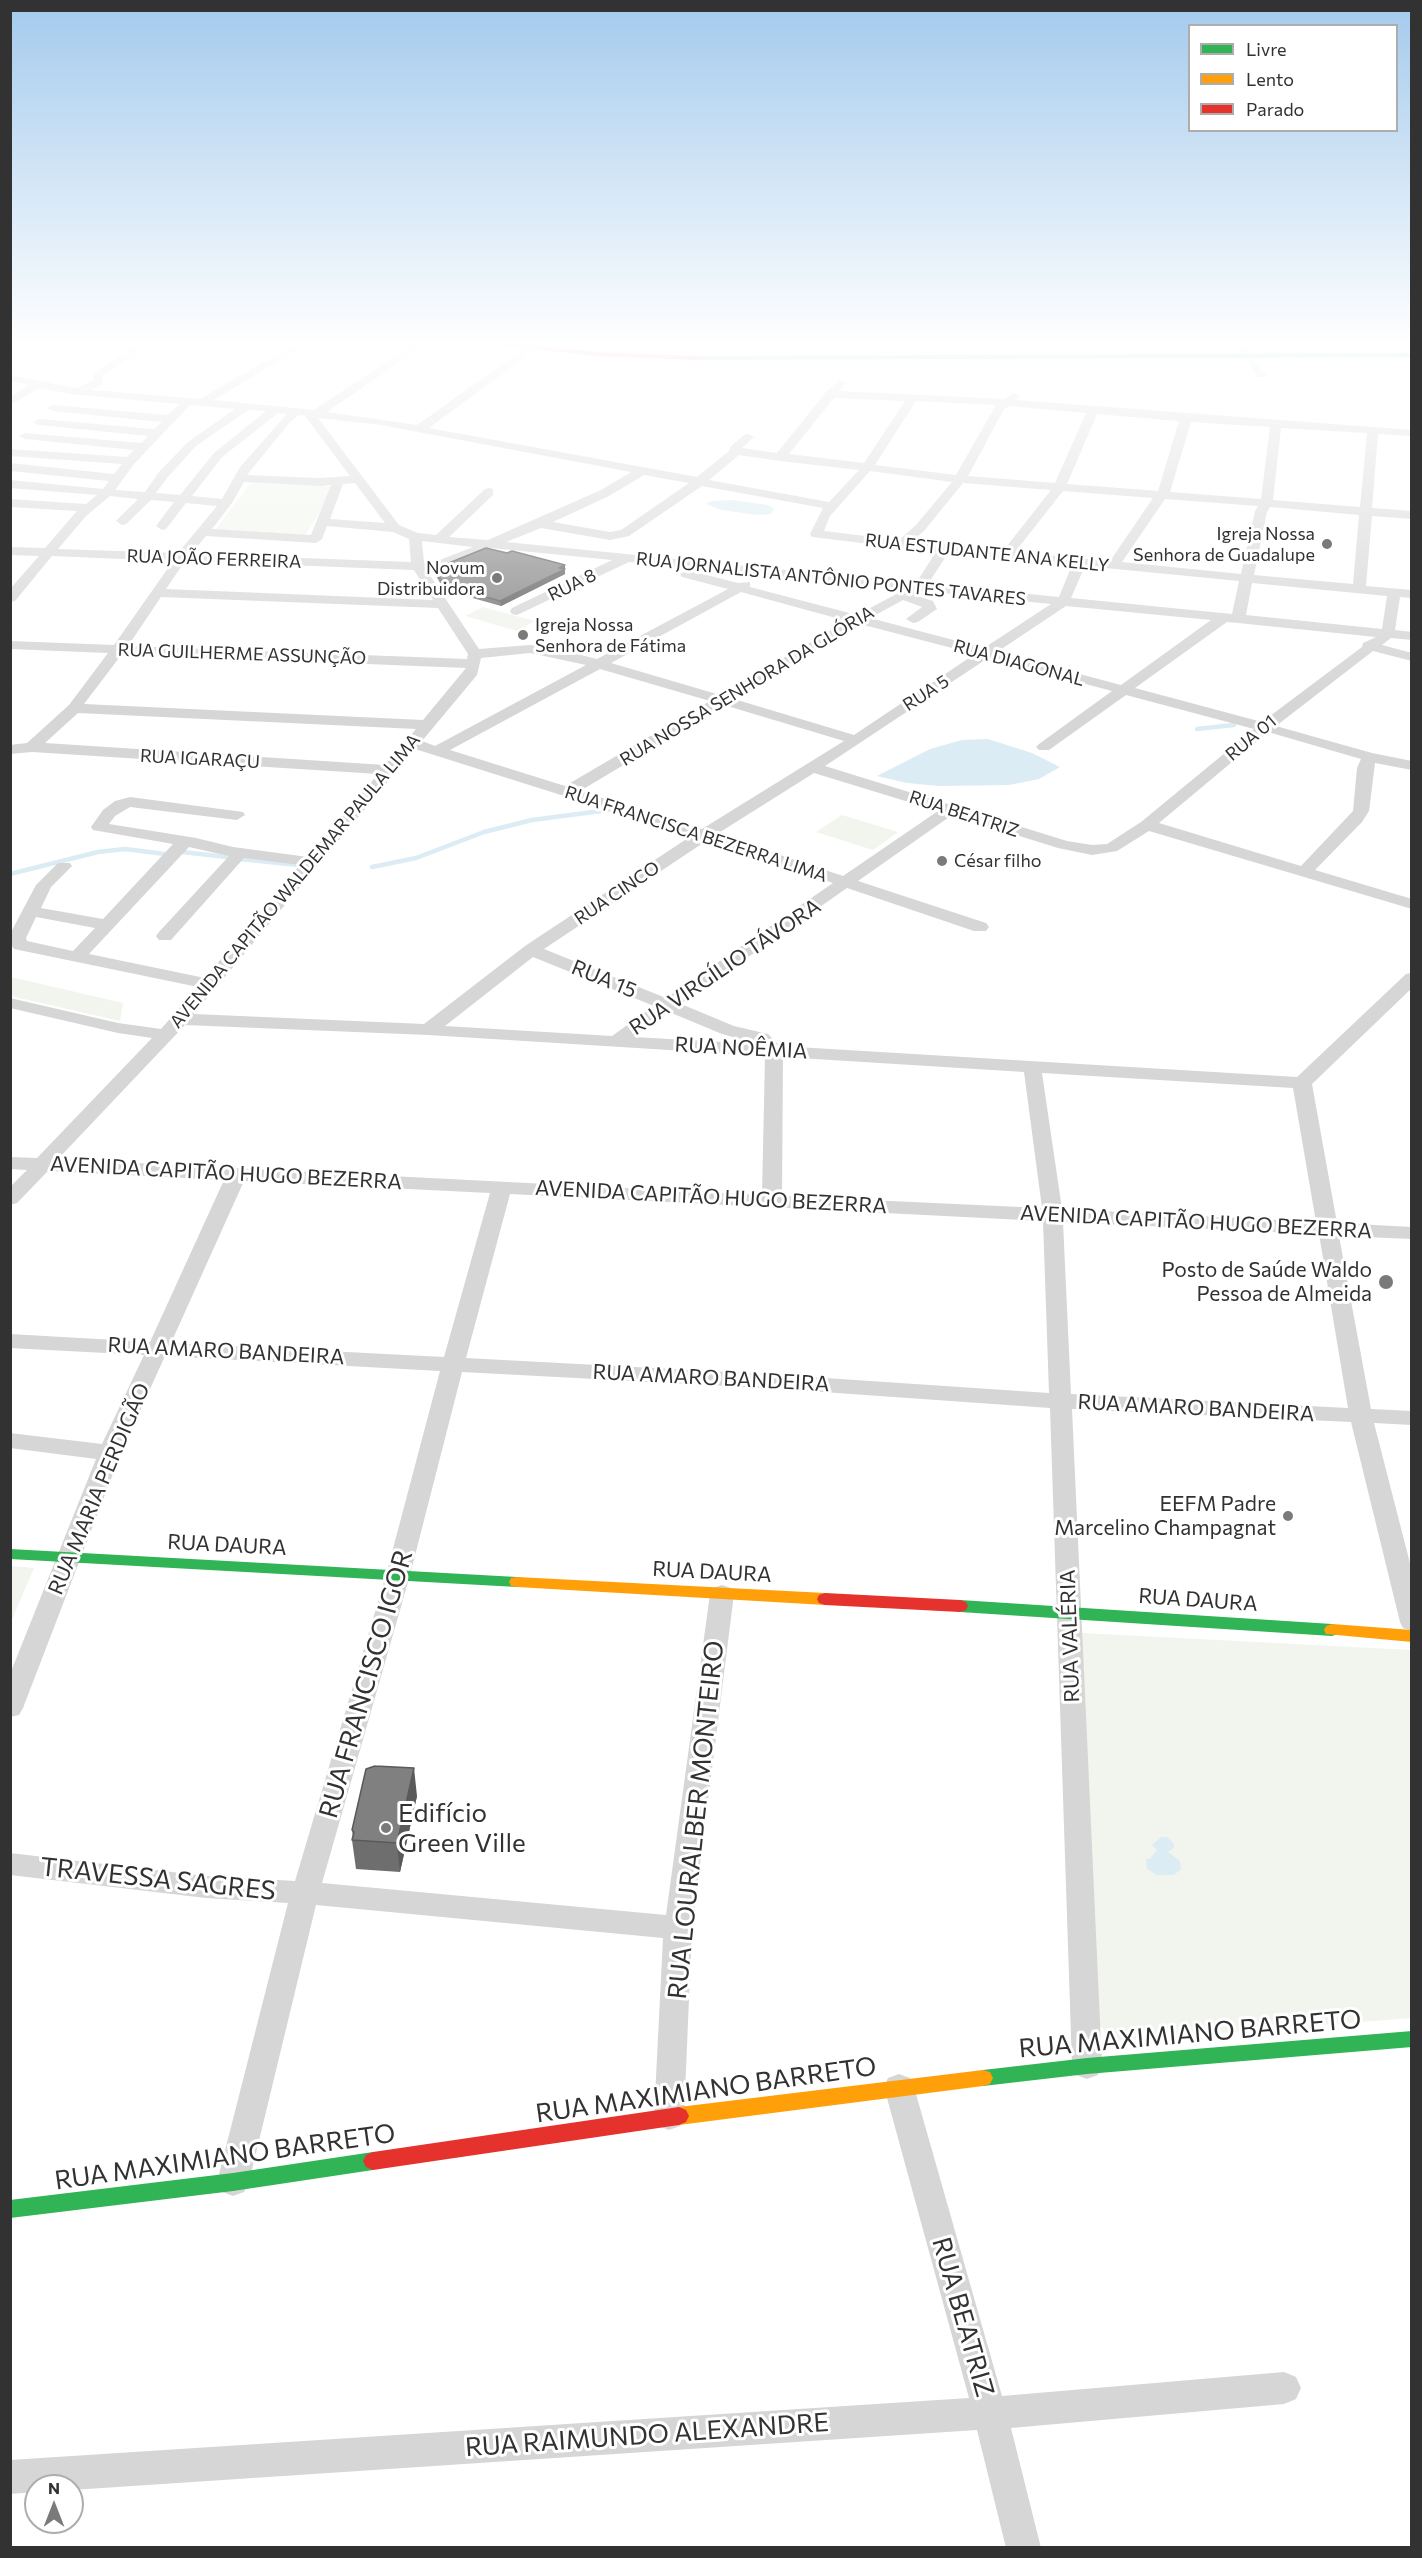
<!DOCTYPE html>
<meta charset="utf-8">
<style>
body{margin:0}
#map{position:relative;width:1422px;height:2558px;overflow:hidden;background:#fff;font-family:Commissioner,sans-serif}
canvas{display:block}
.frame{position:absolute;inset:0;border:12px solid #323232;pointer-events:none}
.legend{position:absolute;left:1188px;top:24px;width:210px;height:108px;box-sizing:border-box;background:#fff;border:2px solid #adadad;margin:0;padding:8px 10px;list-style:none;font-size:18px;color:#323232}
.legend li{display:flex;align-items:center;gap:12px;height:30px}
.legend b{width:30px;border:2px solid #adadad}
.north{position:absolute;left:24px;top:2474px;width:60px;height:60px;box-sizing:border-box;background:#fff;border:2px solid #adadad;border-radius:50%;rotate:0deg;font-size:16px;font-weight:700;line-height:24px;text-align:center;color:#323232}
.north::after{content:'';display:block;margin:auto;width:21px;height:27px;background:#7a7a7a;clip-path:polygon(50% 0,100% 100%,50% 72%,0 100%)}
</style>
<div id="map">
<canvas width="1422" height="2558"></canvas>
<div class="frame"></div>
<ul class="legend">
<li><b style="height:8px;background:#30b455"></b>Livre</li>
<li><b style="height:8px;background:#ff9f0a"></b>Lento</li>
<li><b style="height:8px;background:#e5322d"></b>Parado</li>
</ul>
<div class="north">N</div>
</div>
<script>
const c = document.querySelector('canvas').getContext('2d');
c.lineJoin = 'round';
function fillPath(path, color) { c.fillStyle = color; c.fill(path, 'evenodd'); }
const shape = rows => new Path2D(rows.map(r => 'M' + r).join(''));
function strokePath(path, color, width, dash) { c.strokeStyle = color; c.lineWidth = width; c.lineCap = dash ? 'butt' : 'round'; c.setLineDash(dash || []); c.stroke(path); }
function label(font, color, halo, rows, align = 'center') {
  c.font = font + ' Commissioner,sans-serif'; c.lineWidth = 6; c.setLineDash([]); c.textBaseline = 'middle'; c.strokeStyle = halo; c.fillStyle = color; for (const [text, x, y, turn = 0] of rows) {
    c.save(); c.translate(x, y); c.rotate((+turn || 0) * Math.PI / 180); c.textAlign = isNaN(turn) ? turn : align; if (halo) c.strokeText(text, 0, 0); c.fillText(text, 0, 0); c.restore();
  }
}
fillPath(shape([
 [250,483,337,486,305,535,214,532],
 [483,607,535,621,517,631,465,616],
 [842,815,898,832,873,850,816,832],
 [11,977,123,1003,120,1021,11,996],
 [11,1566,34,1568,11,1622,10,1566],
 [1082,1633,1411,1650,1411,2018,1120,2041,1097,2024]
]), '#f1f5ed');
fillPath(shape([
 [732,500,768,505,774,509,771,514,757,515,722,510,706,504,711,501],
 [988,739,1032,753,1060,767,1039,779,1009,785,939,786,907,783,877,776,930,749,962,740],
 [1161,1837,1167,1837,1174,1844,1174,1848,1168,1852,1180,1861,1181,1869,1174,1875,1157,1875,1147,1869,1146,1859,1150,1859,1157,1850,1152,1845]
]), '#dcecf4');
strokePath(shape([
 [1197,729,1234,725],
 [182,852,227,857],
 [240,859,298,865],
 [372,867,416,858,484,832,532,820,616,809],
 [10,874,98,852,125,849,165,854]
]), '#dcecf4', 4.5);
fillPath(shape([
 [139,343,151,343,103,376,102,385,91,390,200,399,296,343,308,343,214,400,314,410,415,343,427,343,327,412,417,425,532,343,544,343,429,428,697,477,729,451,730,447,744,435,748,434,754,437,742,448,777,453,826,392,840,380,845,383,839,391,1005,399,1013,393,1019,396,1016,400,1412,430,1412,436,1378,434,1372,508,1412,511,1412,519,1372,516,1366,586,1412,590,1412,598,1400,597,1395,630,1412,632,1412,640,1391,638,1382,645,1412,653,1412,661,1373,651,1276,726,1372,753,1412,761,1412,770,1375,763,1369,811,1362,822,1315,870,1412,899,1412,909,1149,831,1117,851,1092,855,1058,848,952,815,858,881,986,923,989,927,986,931,974,931,847,888,681,1004,734,1026,768,1034,780,1046,1297,1077,1406,974,1412,973,1412,988,1312,1084,1337,1223,1412,1227,1412,1239,1339,1236,1371,1409,1412,1411,1412,1425,1374,1423,1412,1571,1412,1631,1403,1628,1400,1622,1351,1422,1072,1409,1102,2066,1098,2075,1087,2079,1076,2075,1072,2066,1050,1408,766,1388,462,1372,410,1575,322,1883,666,1915,710,1594,713,1588,722,1585,731,1588,734,1594,692,1928,684,2117,680,2126,669,2130,658,2126,654,2117,663,1938,316,1905,249,2182,244,2192,233,2196,222,2192,217,2182,288,1903,206,1898,10,1875,10,1853,206,1876,295,1881,386,1575,440,1371,165,1356,121,1453,23,1708,19,1715,10,1717,10,1674,96,1459,10,1448,10,1433,102,1444,144,1355,10,1348,10,1334,150,1342,224,1180,48,1171,17,1203,10,1205,10,1187,27,1170,10,1169,10,1157,37,1158,152,1038,118,1033,10,1008,10,998,118,1023,161,1029,198,987,14,949,10,943,10,934,36,885,58,863,70,863,72,866,51,887,41,908,103,919,173,844,93,830,91,827,103,810,115,801,130,797,243,812,245,815,237,820,130,807,115,816,109,824,196,838,233,847,308,857,378,774,32,752,10,754,10,745,27,743,69,705,108,653,10,649,10,641,114,645,173,561,52,556,15,601,10,602,10,589,39,556,10,555,10,547,45,548,77,511,10,507,10,499,86,504,97,495,10,488,10,480,103,489,109,481,10,471,10,463,114,474,122,464,10,456,10,449,127,457,134,450,25,439,19,436,25,433,141,443,148,436,39,425,33,422,39,419,154,429,162,422,53,411,47,408,53,405,168,415,179,404,70,394,40,388,10,405,10,397,29,385,10,381,10,375,75,388,93,381,94,373,139,343],
 [834,398,905,401,864,463,789,454,834,398],
 [916,401,996,405,956,475,875,465,916,401],
 [190,405,235,409,188,442,159,472,145,492,115,490,134,464,190,405],
 [1009,406,1086,413,1055,483,968,476,1004,409,1009,406],
 [248,410,266,411,214,453,180,495,156,493,167,478,196,446,248,410],
 [278,413,287,414,240,467,222,499,192,496,222,457,278,413],
 [1097,414,1179,421,1158,491,1067,484,1097,414],
 [299,415,305,416,350,476,320,478,247,475,290,422,299,415],
 [318,418,381,425,631,472,601,490,488,540,449,537,493,495,493,489,489,488,485,489,436,535,418,533,399,525,318,418],
 [1191,422,1270,427,1261,499,1170,492,1191,422],
 [1281,428,1367,433,1360,507,1273,500,1281,428],
 [739,455,780,461,859,470,829,502,709,480,739,455],
 [870,471,952,482,916,525,899,540,824,531,830,516,870,471],
 [644,475,689,483,621,530,610,532,553,522,609,496,644,475],
 [244,482,320,486,331,485,311,535,212,529,232,503,244,482],
 [355,483,385,523,330,519,343,484,355,483],
 [963,483,1051,490,1003,551,912,541,924,531,963,483],
 [702,486,823,508,810,534,812,537,936,552,916,583,506,542,541,528,610,540,629,536,702,486],
 [1063,491,1153,498,1110,561,1015,552,1063,491],
 [110,496,138,499,116,521,122,525,126,524,151,500,174,502,156,526,162,530,166,529,186,503,217,506,178,553,58,549,86,516,110,496],
 [1165,499,1258,506,1255,511,1241,574,1122,562,1165,499],
 [1270,507,1359,515,1353,584,1254,575,1267,512,1270,507],
 [327,526,393,532,409,539,411,562,191,554,206,536,316,543,322,539,327,526],
 [422,541,473,547,432,563,424,563,422,541],
 [491,548,612,560,512,608,510,611,512,614,517,615,629,562,904,590,857,615,750,587,750,582,738,583,687,570,680,574,682,577,728,589,597,659,548,647,530,645,479,649,427,571,439,570,491,548],
 [948,553,1006,559,1072,565,1059,597,928,584,948,553],
 [185,561,414,570,433,600,166,589,185,561],
 [1085,566,1239,581,1232,614,1071,598,1085,566],
 [1252,583,1387,596,1382,629,1246,615,1252,583],
 [922,591,1051,604,984,648,870,618,903,600,922,607,906,619,913,623,918,622,937,609,933,601,914,595,922,591],
 [741,592,847,621,720,695,611,663,741,592],
 [161,597,438,608,468,654,467,659,128,646,161,597],
 [1066,606,1211,620,1121,685,997,652,1066,606],
 [1227,622,1238,623,1376,637,1363,643,1362,647,1262,722,1135,688,1227,622],
 [860,624,975,654,854,735,734,699,860,624],
 [530,653,586,665,435,746,422,741,477,675,481,658,530,653],
 [122,654,466,668,423,720,84,704,122,654],
 [988,658,1112,691,1039,744,1036,747,1039,750,1049,750,1126,695,1254,729,1141,822,1107,844,1092,845,1067,841,825,766,988,658],
 [600,669,710,701,565,786,450,750,600,669],
 [724,705,844,741,702,829,580,791,724,705],
 [78,713,416,729,385,765,45,743,78,713],
 [1268,732,1361,759,1357,768,1353,811,1301,866,1159,823,1268,732],
 [415,749,691,836,525,946,424,1024,194,1014,415,749],
 [814,773,938,811,843,876,717,834,814,773],
 [706,841,833,883,666,998,544,949,706,841],
 [189,847,229,856,159,932,156,936,159,940,171,940,244,858,300,865,205,978,89,954,189,847],
 [36,917,95,928,73,951,27,941,26,938,36,917],
 [533,957,654,1006,612,1036,445,1026,533,957],
 [669,1012,722,1034,758,1044,634,1037,669,1012],
 [185,1025,428,1035,765,1056,762,1195,58,1159,185,1025],
 [783,1057,1024,1072,1042,1208,782,1196,783,1057],
 [1042,1073,1293,1088,1316,1222,1062,1209,1042,1073],
 [244,1181,490,1193,444,1357,171,1343,244,1181],
 [510,1194,1043,1221,1049,1393,766,1374,466,1358,510,1194],
 [1063,1222,1319,1234,1348,1408,1071,1394,1063,1222],
 [1235,343,1245,343,1266,375,1265,377,1257,377,1235,343],
 [899,2074,910,2078,914,2087,1002,2396,1284,2372,1296,2377,1301,2388,1296,2399,1284,2404,1011,2428,1041,2548,1006,2548,977,2430,72,2490,72,2486,36,2486,36,2492,10,2494,10,2460,969,2398,884,2087,888,2078,899,2074]
]), '#d6d6d6');
fillPath(shape([
 [1412,353,1412,357,700,360,697,358,700,356,1412,353],
 [10,1549,517,1577,523,1578,525,1582,523,1586,517,1587,10,1559,10,1549],
 [960,1600,1332,1624,1338,1626,1340,1630,1338,1634,1332,1636,960,1612,954,1610,952,1606,954,1602,960,1600],
 [1412,2031,1412,2047,1087,2074,983,2086,976,2084,973,2078,976,2072,983,2070,1087,2058,1412,2031],
 [373,2152,380,2155,383,2161,380,2167,373,2170,233,2191,10,2218,10,2200,233,2173,373,2152]
]), '#30b455');
fillPath(shape([
 [517,1577,825,1593,831,1595,833,1599,831,1603,825,1605,517,1587,511,1586,509,1582,511,1578,517,1577],
 [1332,1624,1412,1630,1412,1642,1326,1634,1324,1630,1326,1626,1332,1624],
 [983,2070,990,2072,993,2078,990,2084,983,2086,679,2125,672,2122,669,2116,672,2110,679,2107,983,2070]
]), '#ff9f0a');
fillPath(shape([
 [495,343,514,343,596,352,700,356,703,358,700,360,596,356,498,345,495,343],
 [825,1593,960,1600,966,1602,968,1606,966,1610,960,1612,825,1605,819,1603,817,1599,819,1595,825,1593],
 [679,2107,686,2110,689,2116,686,2122,679,2125,373,2170,366,2167,363,2161,366,2155,373,2152,679,2107]
]), '#e5322d');
fillPath(shape([
 [507,553,565,565,565,574,501,606,444,590,435,574,434,569],
 [417,1796,400,1872,356,1869,352,1840,353,1837,352,1830]
]), '#6e6e6e');
fillPath(shape([
 [565,565,565,574,501,606,500,601],
 [414,1768,417,1796,400,1872,397,1843]
]), '#5a5a5a');
const building = shape([
 [486,548,507,553,512,551,565,565,559,568,565,569,500,601,444,585,434,569,486,548],
 [375,1766,414,1768,397,1843,352,1840,354,1832,352,1830,366,1769,375,1766]
]);
fillPath(building, '#808080');
strokePath(building, '#5a5a5a', 1.5);
const sky = c.createLinearGradient(0, 0, 0, 701);
sky.addColorStop(0, '#a3caed');
sky.addColorStop(0.49, '#fff');
sky.addColorStop(1, '#ffffff00');
c.fillStyle = sky;
c.fillRect(0, 0, 1422, 701);
for (const [x, y, r, color] of [
 [1327,544,6,"#7a7a7a"],
 [497,578,6,"#7a7a7a"],
 [523,635,6,"#7a7a7a"],
 [942,861,6,"#7a7a7a"],
 [1386,1282,8,"#7a7a7a"],
 [1288,1516,6,"#7a7a7a"],
 [386,1828,6,"#7a7a7a"]
]) { const dot = new Path2D(); dot.arc(x, y, r, 0, 2 * Math.PI); c.fillStyle = color; c.fill(dot); strokePath(dot, '#fff', 2); }
label('18px', '#323232', '#fff', [
 ["Igreja Nossa",1315,534],
 ["Senhora de Guadalupe",1315,555],
 ["Novum",485,568],
 ["Distribuidora",485,589],
 ["Igreja Nossa",535,625,"left"],
 ["Senhora de Fátima",535,646,"left"],
 ["César filho",954,861,"left"]
], 'right');
label('18px', '#323232', '#fff', [
 ["RUA ESTUDANTE ANA KELLY",987,553,6],
 ["RUA JOÃO FERREIRA",214,559,2],
 ["RUA JORNALISTA ANTÔNIO PONTES TAVARES",831,579,6],
 ["RUA 8",572,585,-26],
 ["RUA GUILHERME ASSUNÇÃO",242,654,2],
 ["RUA DIAGONAL",1019,663,15],
 ["RUA NOSSA SENHORA DA GLÓRIA",747,686,-31],
 ["RUA 5",926,693,-33],
 ["RUA 01",1251,738,-40],
 ["RUA IGARAÇU",200,759,3],
 ["RUA BEATRIZ",964,814,18],
 ["RUA FRANCISCA BEZERRA LIMA",696,834,18],
 ["AVENIDA CAPITÃO WALDEMAR PAULA LIMA",295,881,-50],
 ["RUA CINCO",617,893,-34]
]);
label('21px', '#323232', '#fff', [
 ["RUA VIRGÍLIO TÁVORA",725,967,-34],
 ["RUA 15",604,979,22],
 ["RUA NOÊMIA",741,1048,3],
 ["AVENIDA CAPITÃO HUGO BEZERRA",226,1173,3],
 ["AVENIDA CAPITÃO HUGO BEZERRA",711,1197,3],
 ["AVENIDA CAPITÃO HUGO BEZERRA",1196,1222,3],
 ["RUA AMARO BANDEIRA",226,1351,3],
 ["RUA AMARO BANDEIRA",711,1378,3],
 ["RUA AMARO BANDEIRA",1196,1408,3],
 ["RUA MARIA PERDIGÃO",99,1489,-67],
 ["RUA DAURA",227,1545,3],
 ["RUA DAURA",712,1572,3],
 ["RUA DAURA",1198,1600,4],
 ["RUA VALÉRIA",1070,1636,-92]
]);
label('21px', '#323232', '#fff', [
 ["Posto de Saúde Waldo",1372,1270],
 ["Pessoa de Almeida",1372,1294],
 ["EEFM Padre",1276,1504],
 ["Marcelino Champagnat",1276,1528]
], 'right');
label('26px', '#323232', '#fff', [
 ["RUA FRANCISCO IGOR",366,1684,-74],
 ["RUA LOURALBER MONTEIRO",696,1820,-84],
 ["TRAVESSA SAGRES",158,1879,6],
 ["RUA MAXIMIANO BARRETO",1190,2034,-5],
 ["RUA MAXIMIANO BARRETO",706,2090,-8],
 ["RUA MAXIMIANO BARRETO",225,2157,-8],
 ["RUA BEATRIZ",963,2317,74],
 ["RUA RAIMUNDO ALEXANDRE",647,2435,-4]
]);
label('26px', '#323232', '#fff', [
 ["Edifício",398,1813],
 ["Green Ville",398,1843]
], 'left');
</script>
